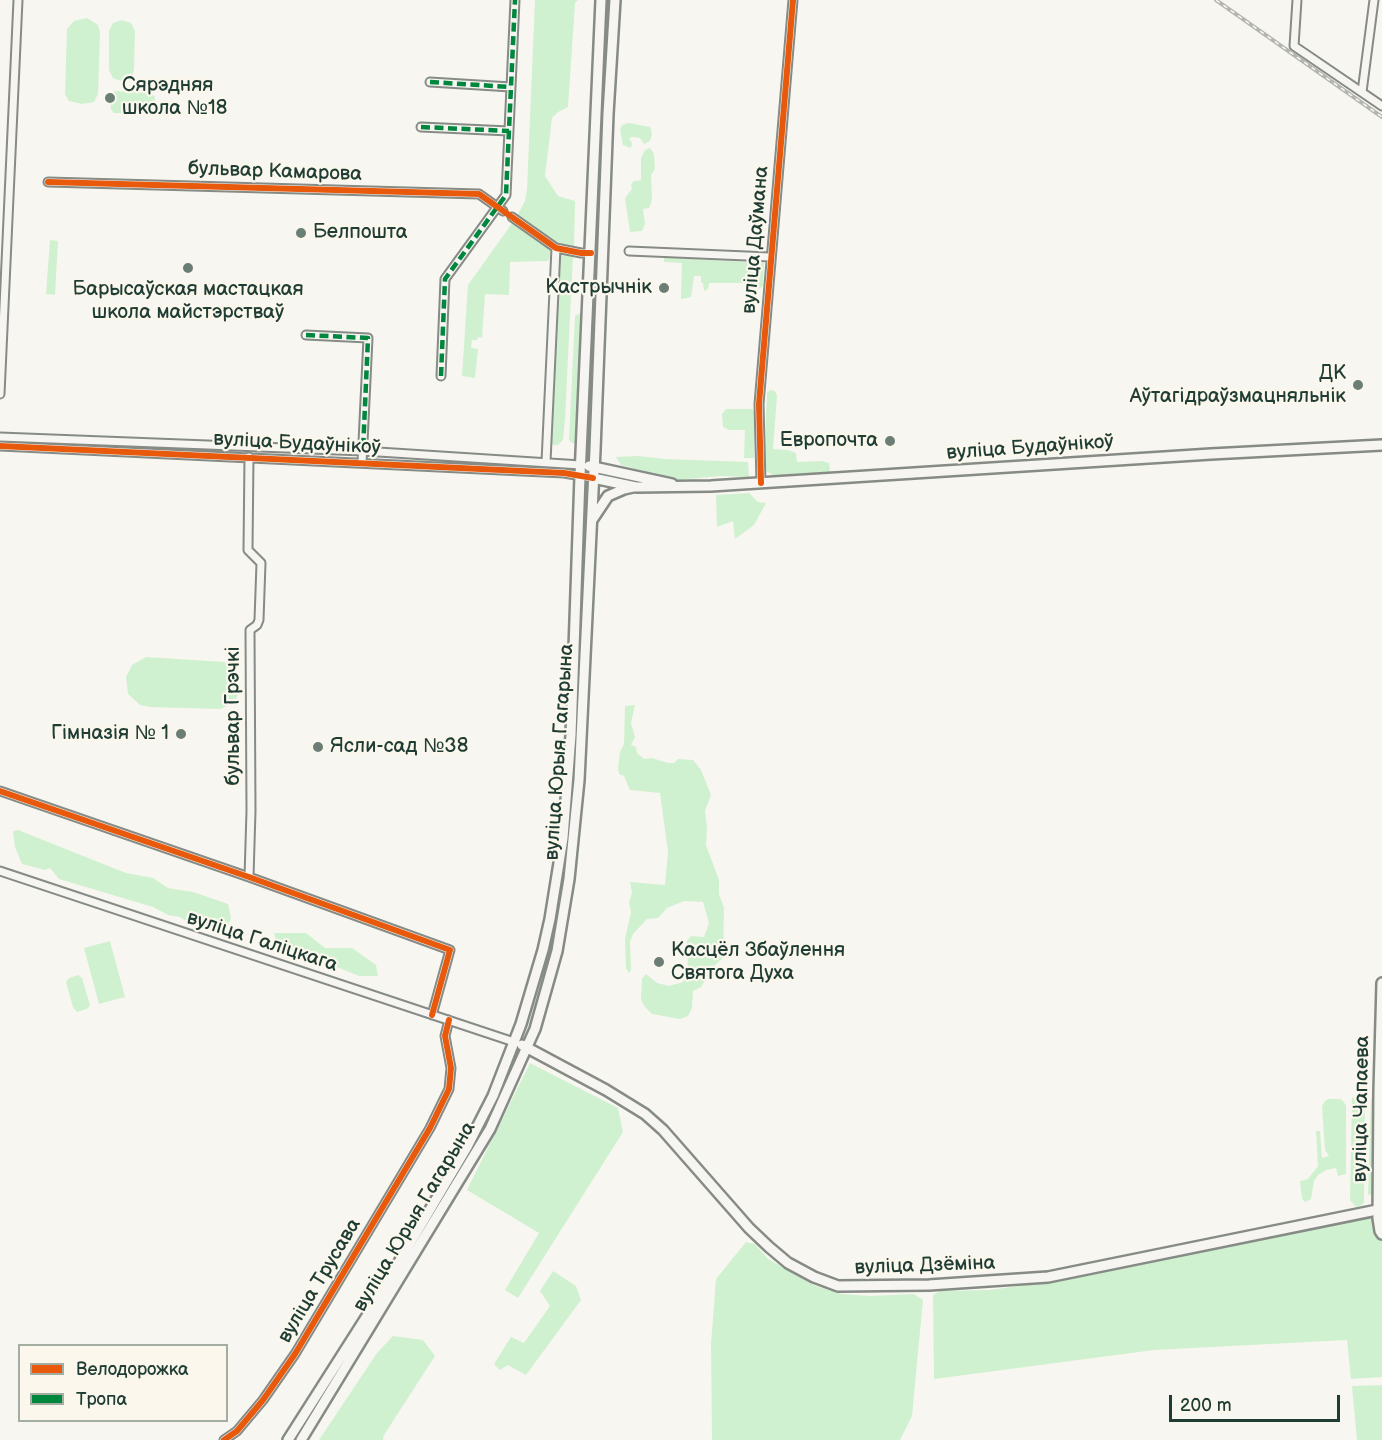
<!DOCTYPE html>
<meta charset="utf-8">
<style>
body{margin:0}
#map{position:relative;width:1382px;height:1440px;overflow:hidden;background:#f8f6f0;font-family:"Balsamiq Sans",sans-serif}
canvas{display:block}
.legend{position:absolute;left:18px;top:1344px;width:210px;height:78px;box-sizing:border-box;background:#fbf7ec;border:2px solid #a3ada2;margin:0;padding:8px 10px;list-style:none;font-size:18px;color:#1f3d34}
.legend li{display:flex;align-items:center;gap:12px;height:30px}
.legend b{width:30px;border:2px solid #a3ada2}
.scale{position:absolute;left:1169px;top:1395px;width:171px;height:27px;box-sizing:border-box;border:3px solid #1f3d34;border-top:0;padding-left:8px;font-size:18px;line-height:21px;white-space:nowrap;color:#1f3d34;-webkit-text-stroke:4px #fbf7ec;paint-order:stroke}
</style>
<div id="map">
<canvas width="1382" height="1440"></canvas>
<ul class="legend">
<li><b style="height:8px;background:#e8590c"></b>Велодорожка</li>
<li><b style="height:8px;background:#00873e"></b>Тропа</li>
</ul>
<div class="scale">200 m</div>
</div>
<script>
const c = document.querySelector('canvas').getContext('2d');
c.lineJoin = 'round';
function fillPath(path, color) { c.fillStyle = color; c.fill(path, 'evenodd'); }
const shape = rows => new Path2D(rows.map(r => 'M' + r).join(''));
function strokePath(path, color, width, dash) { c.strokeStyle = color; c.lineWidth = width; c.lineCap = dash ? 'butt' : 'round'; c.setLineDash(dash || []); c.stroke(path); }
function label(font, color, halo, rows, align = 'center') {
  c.font = font + ' "Balsamiq Sans",sans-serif'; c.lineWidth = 4.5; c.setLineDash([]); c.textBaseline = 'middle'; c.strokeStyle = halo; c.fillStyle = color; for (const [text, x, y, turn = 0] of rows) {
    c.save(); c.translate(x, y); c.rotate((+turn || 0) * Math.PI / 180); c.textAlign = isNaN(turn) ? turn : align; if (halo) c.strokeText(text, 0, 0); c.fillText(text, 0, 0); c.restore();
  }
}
fillPath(shape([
 [535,0,578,0,575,3,568,107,558,112,552,118,545,176,558,196,575,201,574,246,565,247,517,216,525,201,527,189],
 [605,0,607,0,609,24,597,261,591,447,588,447,588,395],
 [87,18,98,25,100,32,98,94,94,102,82,104,69,101,65,94,67,29,74,21],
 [122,20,131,23,135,31,134,70,131,78,121,81,113,78,109,70,109,31,113,23],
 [115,91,151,93,155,97,154,110,150,114,114,113,111,109,110,96],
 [629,123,650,127,652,134,650,141,644,144,640,138,633,137,629,138,632,143,631,148,623,145,620,130,622,125],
 [650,148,654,154,655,169,651,175,652,197,651,203,649,208,643,209,645,224,642,231,630,232,625,198,632,189,631,184,634,181,641,180,641,158,645,150],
 [513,222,550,248,550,257,548,261,510,262,509,295,485,294,482,338,478,337,477,340,472,340,471,348,478,349,475,378,462,376,468,285],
 [50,240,58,241,55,295,46,294],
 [558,255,573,256,565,419,563,440,558,445,553,445,550,440],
 [664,257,764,263,763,286,753,292,750,290,750,283,709,283,708,289,704,291,703,283,701,283,701,276,694,276,691,297,681,299,682,263,664,262],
 [581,313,575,443,572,443,569,440,575,316],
 [770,390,775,391,777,396,773,449,788,450,796,453,797,462,822,461,829,463,830,471,827,473,775,476,767,472,765,468,765,444,767,393],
 [726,409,752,409,755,412,754,458,744,458,745,430,729,430,723,427,722,414],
 [638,456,665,459,748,462,749,477,720,476,677,480,621,465,616,457],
 [749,493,758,502,766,503,754,525,735,539,733,521,717,527,716,495],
 [584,498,585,559,574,769,567,860,552,953,533,1017,531,1016,544,972,565,860,573,769],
 [146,657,224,662,233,668,238,677,240,685,238,695,234,702,221,709,150,707,140,705,128,694,126,677,132,665],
 [635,705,631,723,635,737,631,745,636,747,637,753,644,759,652,758,668,763,674,763,678,759,693,760,701,770,711,795,705,811,707,827,706,845,719,880,719,894,724,908,723,958,714,966,701,987,693,991,692,1008,688,1016,680,1019,652,1014,645,1007,641,1000,642,979,646,974,657,983,669,986,683,982,688,970,687,941,691,936,704,937,709,923,703,902,684,901,667,908,658,918,647,919,633,934,630,942,631,970,629,973,626,968,625,939,631,912,629,902,632,893,630,882,665,885,668,852,660,793,630,790,624,776,619,774,618,768,620,752,624,744,625,706],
 [18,830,126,873,153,878,168,888,193,892,228,904,231,918,226,931,186,921,180,917,168,915,153,907,59,879,50,868,45,870,22,864,15,847,13,831],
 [274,933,306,933,325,948,352,948,376,965,378,976,359,976,302,953,288,951,278,947],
 [110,941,125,997,99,1004,84,948],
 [78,975,82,978,90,1005,87,1009,77,1012,73,1007,66,982,69,978],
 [530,1063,618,1108,623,1132,518,1298,505,1290,539,1233,467,1190],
 [1365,1097,1364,1202,1362,1205,1356,1207,1350,1200,1352,1098],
 [1371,1098,1375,1102,1374,1193,1368,1195],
 [1328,1099,1341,1099,1346,1105,1346,1174,1338,1176,1336,1168,1326,1170,1318,1175,1314,1181,1311,1199,1305,1202,1302,1199,1300,1181,1308,1179,1318,1166,1316,1131,1320,1131,1322,1158,1329,1156,1325,1150,1322,1106,1325,1101],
 [1364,1217,1370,1217,1373,1221,1374,1232,1382,1241,1382,1377,1351,1379,1347,1340,1154,1350,934,1379,933,1295,940,1291,989,1290,1043,1283,1131,1267],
 [746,1242,755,1244,768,1259,816,1286,841,1294,870,1296,914,1294,923,1300,912,1416,900,1440,712,1440,711,1344,716,1279],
 [553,1271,576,1286,581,1300,526,1375,508,1365,500,1370,494,1364,511,1337,524,1343,550,1306,540,1291],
 [393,1336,423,1340,435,1356,384,1435,383,1440,319,1440,377,1353],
 [1382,1385,1382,1440,1357,1440,1352,1386]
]), '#d0f1cf');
const minor = shape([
 [1297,0,1294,46,1382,106],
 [430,82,511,87],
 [1362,92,1374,0],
 [421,127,509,131],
 [48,182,479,194,503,211],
 [512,217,556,248,581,253,591,253],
 [629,251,770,257],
 [306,335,368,338,362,463],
 [441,376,445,279,506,195,515,0],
 [0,394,18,0],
 [0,437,363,451,581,465],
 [0,446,564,473,593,478],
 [546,462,556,248],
 [761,483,759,404,793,0],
 [0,791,249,877,450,950,432,1015],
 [0,871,514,1042],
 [249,877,251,811,250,630,257,625,259,620,261,563,248,550,249,457],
 [224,1440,237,1431,263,1400,295,1354,430,1128,449,1089,451,1068,445,1036,449,1020]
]);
const major = shape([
 [589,466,672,484],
 [593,478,636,487,711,486,1211,454,1382,445],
 [592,520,608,496,624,489,633,487],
 [1382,983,1379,1091,1378,1218,1380,1231,1382,1234],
 [522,1045,606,1090,645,1114,663,1130,749,1228,769,1247,788,1263,814,1277,838,1286,929,1285,1048,1277,1382,1209],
 [288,1440,367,1316,467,1147,493,1096,521,1024,543,950,550,919,563,838,571,735,580,476,601,0],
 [301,1440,490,1129,535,1029,557,951,569,879,579,780,595,450,608,114,615,0]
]);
strokePath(minor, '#868b86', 11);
strokePath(major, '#868b86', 14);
strokePath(minor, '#f6f5f1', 7);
strokePath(major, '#f6f5f1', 9);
const rail = shape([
 [1216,0,1382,117]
]);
strokePath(rail, '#b2b5b1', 4);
strokePath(rail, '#fbf7ec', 1.5, [4.5]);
strokePath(shape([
 [430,82,511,87],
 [421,127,509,131],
 [306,335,368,338,363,451],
 [441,376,445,279,506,195,515,0]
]), '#00873e', 4.5, [9, 4.5]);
strokePath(shape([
 [48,182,479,194,556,248,581,253,591,253],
 [0,446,564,473,593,478],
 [761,483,759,404,793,0],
 [0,791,249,877,450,950,432,1015],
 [224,1440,237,1431,263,1400,295,1354,430,1128,449,1089,451,1068,445,1036,449,1020]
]), '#e8590c', 6);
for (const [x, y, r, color] of [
 [110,98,6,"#6b7e76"],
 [301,233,6,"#6b7e76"],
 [188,268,6,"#6b7e76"],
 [664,288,6,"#6b7e76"],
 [1358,385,6,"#6b7e76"],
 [890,441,6,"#6b7e76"],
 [181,734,6,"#6b7e76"],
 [318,747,6,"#6b7e76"],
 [659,962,6,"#6b7e76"]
]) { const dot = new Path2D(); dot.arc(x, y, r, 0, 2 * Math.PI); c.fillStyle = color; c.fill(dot); strokePath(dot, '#fbf7ec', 2); }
label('20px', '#1f3d34', '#fbf7ec', [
 ["Сярэдняя",122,86],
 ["школа №18",122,109],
 ["Белпошта",313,233],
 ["Кастрычнік",652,288,"right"],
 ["Барысаўская мастацкая",188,290,"center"],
 ["школа майстэрстваў",188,313,"center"],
 ["ДК",1346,374,"right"],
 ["Аўтагідраўзмацняльнік",1346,397,"right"],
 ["Европочта",878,441,"right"],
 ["Гімназія № 1",169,734,"right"],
 ["Ясли-сад №38",330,747],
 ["Касцёл Збаўлення",671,951],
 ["Святога Духа",671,974]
], 'left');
label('20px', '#1f3d34', '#fbf7ec', [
 ["бульвар Камарова",275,172,2],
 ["вуліца Даўмана",756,240,-85],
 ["вуліца Будаўнікоў",297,444,3],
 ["вуліца Будаўнікоў",1030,448,-4],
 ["бульвар Грэчкі",234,716,-90],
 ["вуліца Юрыя Гагарына",560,752,-86],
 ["вуліца Галіцкага",262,942,18],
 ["вуліца Чапаева",1362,1109,-89],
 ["вуліца Юрыя Гагарына",415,1217,-59],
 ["вуліца Дзёміна",925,1266,-2],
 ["вуліца Трусава",320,1281,-59]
]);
</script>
